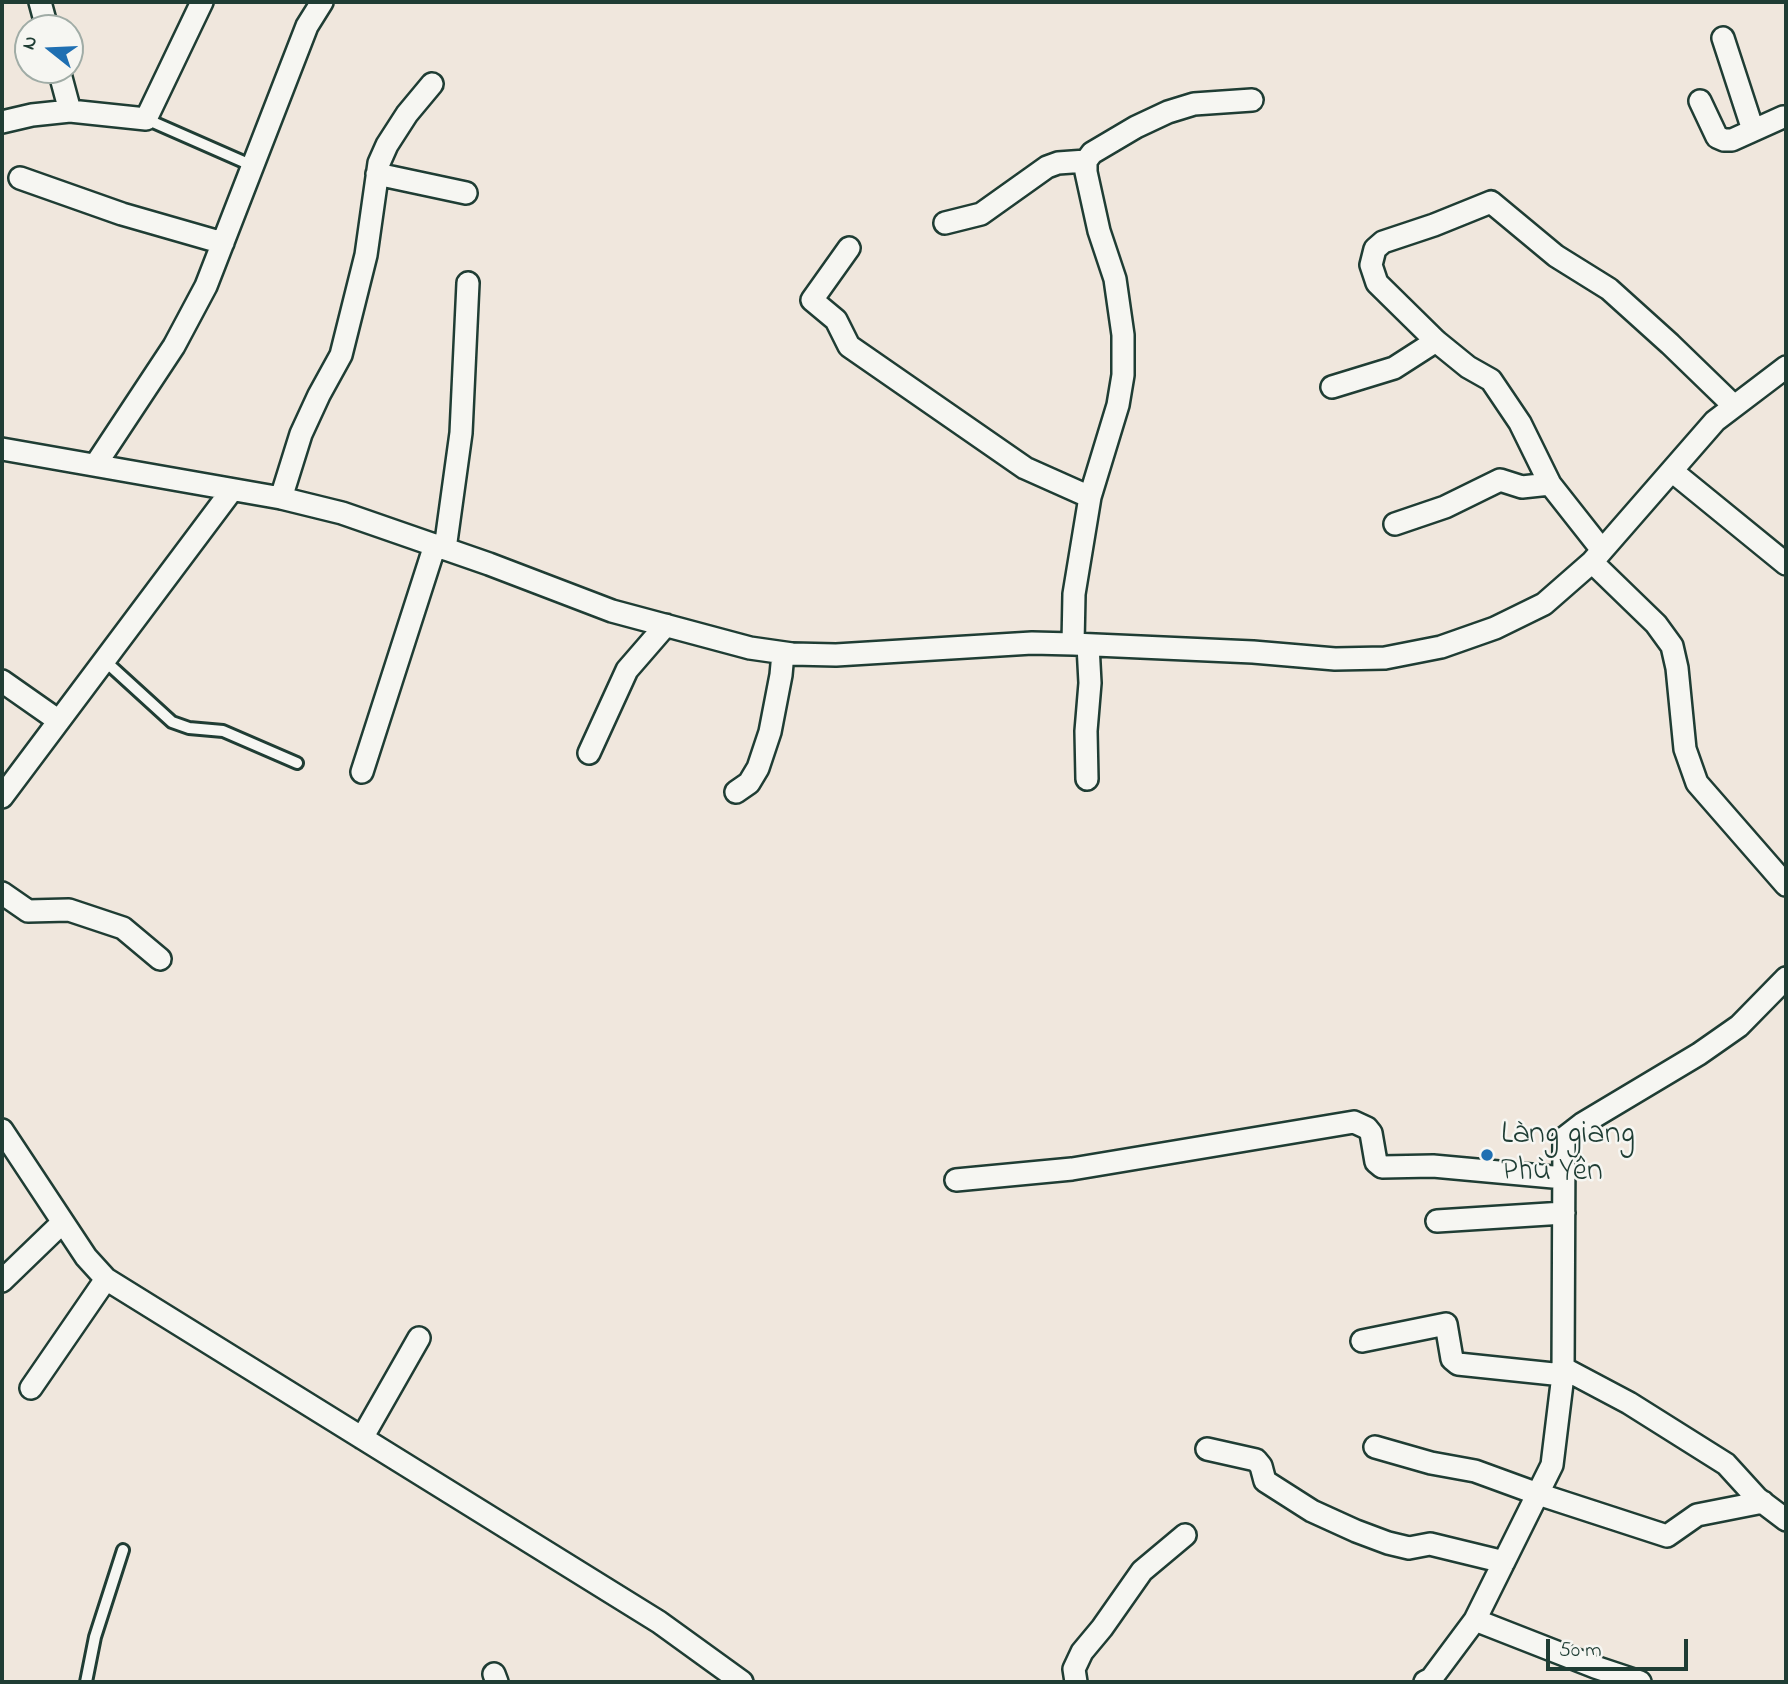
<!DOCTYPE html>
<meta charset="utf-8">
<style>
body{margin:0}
#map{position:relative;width:1788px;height:1684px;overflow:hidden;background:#f0e7dd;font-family:"Indie Flower",sans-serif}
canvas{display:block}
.frame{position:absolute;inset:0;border:4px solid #1f3d34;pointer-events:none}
.north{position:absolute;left:14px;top:14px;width:70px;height:70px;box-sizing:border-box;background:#f6f6f2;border:2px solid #a0aca6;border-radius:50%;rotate:288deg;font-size:19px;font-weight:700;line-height:28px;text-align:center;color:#1f3d34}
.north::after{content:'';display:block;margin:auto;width:24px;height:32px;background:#1f6fb2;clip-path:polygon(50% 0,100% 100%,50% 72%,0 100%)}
.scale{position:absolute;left:1546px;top:1639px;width:142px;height:32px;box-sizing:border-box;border:4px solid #1f3d34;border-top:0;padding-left:9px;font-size:21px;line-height:24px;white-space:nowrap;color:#1f3d34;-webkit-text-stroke:5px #f6f6f2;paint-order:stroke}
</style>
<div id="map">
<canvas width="1788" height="1684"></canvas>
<div class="frame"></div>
<div class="north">N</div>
<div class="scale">50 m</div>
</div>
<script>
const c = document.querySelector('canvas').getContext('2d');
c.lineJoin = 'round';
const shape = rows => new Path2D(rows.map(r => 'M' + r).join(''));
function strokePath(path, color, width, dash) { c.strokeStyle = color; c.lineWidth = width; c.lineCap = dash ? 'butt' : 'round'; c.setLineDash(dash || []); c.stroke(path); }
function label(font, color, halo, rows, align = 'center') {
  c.font = font + ' "Indie Flower",sans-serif'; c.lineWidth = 5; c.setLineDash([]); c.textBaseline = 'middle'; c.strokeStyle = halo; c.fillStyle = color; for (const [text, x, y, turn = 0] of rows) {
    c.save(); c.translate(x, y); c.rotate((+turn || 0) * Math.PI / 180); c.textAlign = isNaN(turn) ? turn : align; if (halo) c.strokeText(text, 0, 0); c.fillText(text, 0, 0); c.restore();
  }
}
const service = shape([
 [146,119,253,166],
 [104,660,172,722,189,728,223,731,297,763],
 [86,1682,95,1637,123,1550]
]);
const minor = shape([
 [40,2,47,28],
 [1723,38,1753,130],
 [59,70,70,111],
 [1700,101,1717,137,1724,140,1732,140,1783,117,1786,117],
 [2,122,32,115,70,111,146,119,202,2],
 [377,174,466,193],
 [20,178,122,214,223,243],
 [945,223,981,214,1047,167,1058,163,1086,161],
 [849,248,812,300,836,320,849,346,1025,468,1090,497],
 [1332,387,1394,368,1436,341],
 [2,449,281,498,342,513,489,564,612,611,750,648,792,654,836,655,1032,643,1073,644,1253,652,1335,659,1385,658,1441,647,1495,628,1544,604,1592,562,1715,421,1786,367],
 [96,464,174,346,206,286,307,26,322,2],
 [1672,471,1786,564],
 [281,498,301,434,319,395,341,355,366,255,379,163,387,145,407,114,432,84],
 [1395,524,1445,507,1500,480,1522,487,1550,484],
 [445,549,461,433,468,283],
 [1602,550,1550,484,1520,423,1491,380,1468,367,1436,341,1377,283,1371,265,1375,249,1383,242,1434,225,1491,202,1556,256,1609,289,1670,344,1734,406],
 [1592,562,1656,624,1672,646,1677,668,1685,749,1697,783,1786,885],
 [1073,644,1074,594,1090,497,1118,405,1123,375,1123,335,1115,279,1099,231,1086,172,1086,161,1092,153,1136,127,1168,112,1194,104,1252,100],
 [2,681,59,721],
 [589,753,627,670,666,625],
 [362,772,435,545],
 [1087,779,1086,731,1090,683,1088,645],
 [736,792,749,783,758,768,770,732,781,675,783,653],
 [2,797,232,490],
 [2,893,28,911,69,910,123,928,160,959],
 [2,1130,86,1257,106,1279,659,1622,742,1682],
 [956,1180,1072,1169,1354,1122,1367,1128,1371,1133,1376,1162,1382,1167,1433,1166,1564,1178],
 [1437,1221,1564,1213],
 [2,1281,62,1223],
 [1362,1341,1446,1324,1452,1359,1458,1364,1563,1375],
 [1563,1368,1629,1403,1726,1464,1757,1498,1786,1520],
 [31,1388,106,1279],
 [362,1438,419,1338],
 [1375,1447,1431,1463,1475,1471,1538,1494,1667,1536,1697,1515,1763,1502],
 [1207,1449,1256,1460,1261,1466,1265,1481,1312,1511,1356,1531,1388,1543,1409,1548,1430,1544,1504,1562],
 [1475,1620,1595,1667,1640,1682],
 [494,1674,497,1682],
 [1076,1682,1074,1669,1082,1652,1102,1628,1142,1571,1185,1535],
 [1425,1682,1431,1679,1475,1620,1552,1465,1563,1375,1564,1138,1582,1124,1699,1054,1739,1026,1786,978]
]);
strokePath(service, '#1f3d34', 16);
strokePath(minor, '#1f3d34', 26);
strokePath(service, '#f6f6f2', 10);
strokePath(minor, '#f6f6f2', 21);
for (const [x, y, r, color] of [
 [1487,1155,7,"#1f6fb2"]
]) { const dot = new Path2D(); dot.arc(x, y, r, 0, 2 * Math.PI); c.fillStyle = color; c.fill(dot); strokePath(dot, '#f6f6f2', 2.5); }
label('32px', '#1f3d34', '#f6f6f2', [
 ["Làng giang",1501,1137],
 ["Phù Yên",1501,1174]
], 'left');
</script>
